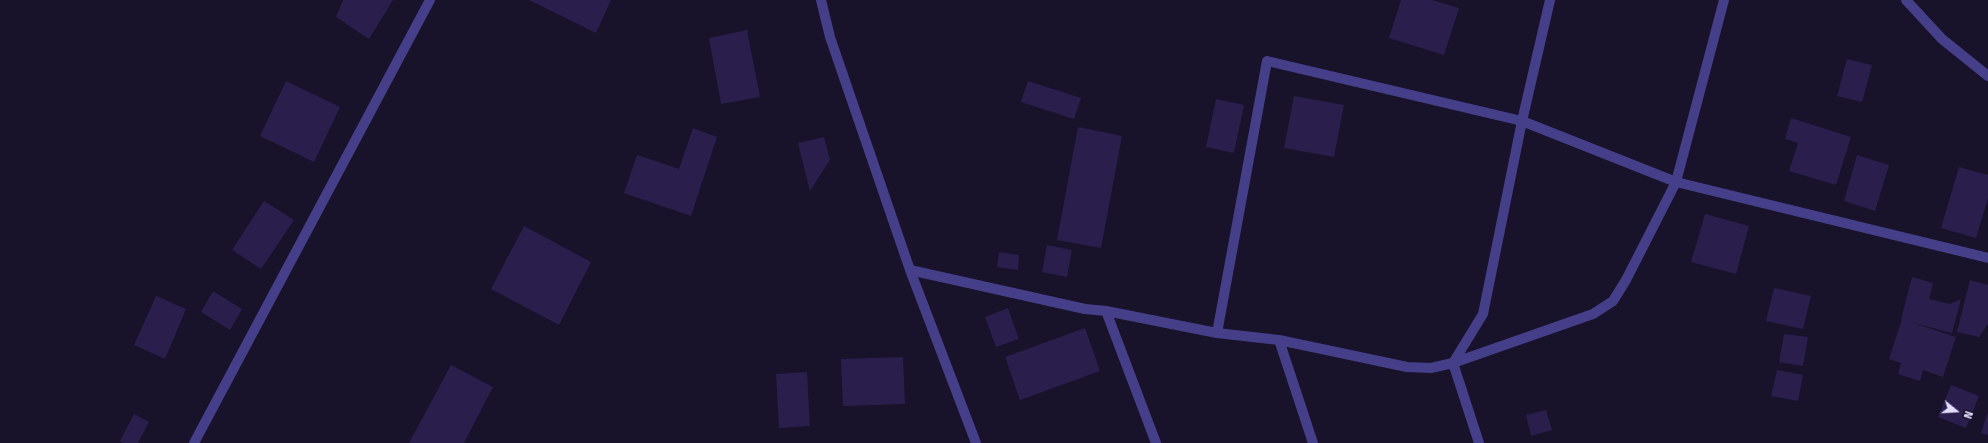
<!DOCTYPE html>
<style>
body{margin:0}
#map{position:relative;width:1988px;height:443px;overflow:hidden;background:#18122b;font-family:"Fira Sans",sans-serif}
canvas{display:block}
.north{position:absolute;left:1936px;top:391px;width:40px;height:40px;-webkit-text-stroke:3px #18122b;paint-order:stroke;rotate:108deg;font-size:11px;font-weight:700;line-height:16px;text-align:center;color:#e3ddfe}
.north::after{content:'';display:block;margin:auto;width:14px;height:18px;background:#e3ddfe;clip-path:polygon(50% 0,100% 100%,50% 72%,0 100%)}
</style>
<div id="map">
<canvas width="1988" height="443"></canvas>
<div class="north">N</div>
</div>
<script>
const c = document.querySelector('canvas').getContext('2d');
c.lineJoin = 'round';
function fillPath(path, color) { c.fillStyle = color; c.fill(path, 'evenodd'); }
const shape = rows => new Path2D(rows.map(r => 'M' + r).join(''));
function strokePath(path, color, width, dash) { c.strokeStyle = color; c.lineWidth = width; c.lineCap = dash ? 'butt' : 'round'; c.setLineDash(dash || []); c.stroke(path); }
fillPath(shape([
 [343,0,393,0,369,39,336,17],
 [529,0,611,0,596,33],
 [1401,0,1432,0,1459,8,1444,55,1389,38],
 [747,30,760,97,721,104,709,38],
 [1847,59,1872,65,1862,102,1837,96],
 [286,81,340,107,314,162,260,136],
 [1028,81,1081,98,1074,119,1021,102],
 [1294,96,1344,105,1334,157,1284,148],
 [1216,99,1244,105,1234,153,1206,147],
 [1791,118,1851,137,1836,185,1789,171,1798,143,1785,139],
 [1078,127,1122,136,1101,248,1057,240],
 [693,128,717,137,691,216,624,193,637,155,679,169],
 [824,137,830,160,810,191,798,143],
 [1857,155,1889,165,1875,211,1844,201],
 [1959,167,1988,175,1988,198,1976,238,1941,228],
 [264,201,294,220,261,269,232,250],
 [1705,214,1749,226,1736,274,1691,262],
 [524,226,591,262,559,325,491,289],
 [1047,245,1072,250,1067,277,1042,272],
 [999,252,1019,255,1018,270,997,267],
 [1912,277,1933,283,1929,299,1950,304,1961,299,1952,333,1910,322,1956,337,1943,377,1923,370,1920,381,1898,374,1901,363,1889,359,1902,319,1901,319],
 [1970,280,1988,285,1988,324,1979,337,1957,332],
 [1774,288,1811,296,1803,329,1766,321],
 [213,291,242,309,230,330,201,312],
 [156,296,186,309,165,359,134,345],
 [1008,308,1019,339,996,347,985,317],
 [1085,328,1100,371,1020,400,1005,357],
 [1784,334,1808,337,1803,366,1779,362],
 [903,357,905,404,843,406,841,359],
 [451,365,493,387,464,443,409,443],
 [1777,370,1803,375,1798,401,1771,396],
 [807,372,810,426,779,428,776,374],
 [1951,385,1979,396,1966,428,1938,417],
 [1546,410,1552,430,1531,436,1526,415],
 [1988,412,1988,435,1981,433],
 [134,414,149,422,138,443,123,443,120,441]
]), '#2a1f4c');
strokePath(shape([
 [821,0,830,37,910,270,976,443],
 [1906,0,1942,39,1988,76],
 [910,270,1085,309,1106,311,1217,333,1279,340,1407,367,1431,368,1453,363,1593,314,1613,301,1626,280,1676,182,1724,0],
 [1106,311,1156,443],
 [1217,333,1267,61,1522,121,1676,182,1988,258],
 [1279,340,1313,443],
 [194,443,430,0],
 [1479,443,1453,363,1483,314,1522,121,1550,0]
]), '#453f89', 10);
</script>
